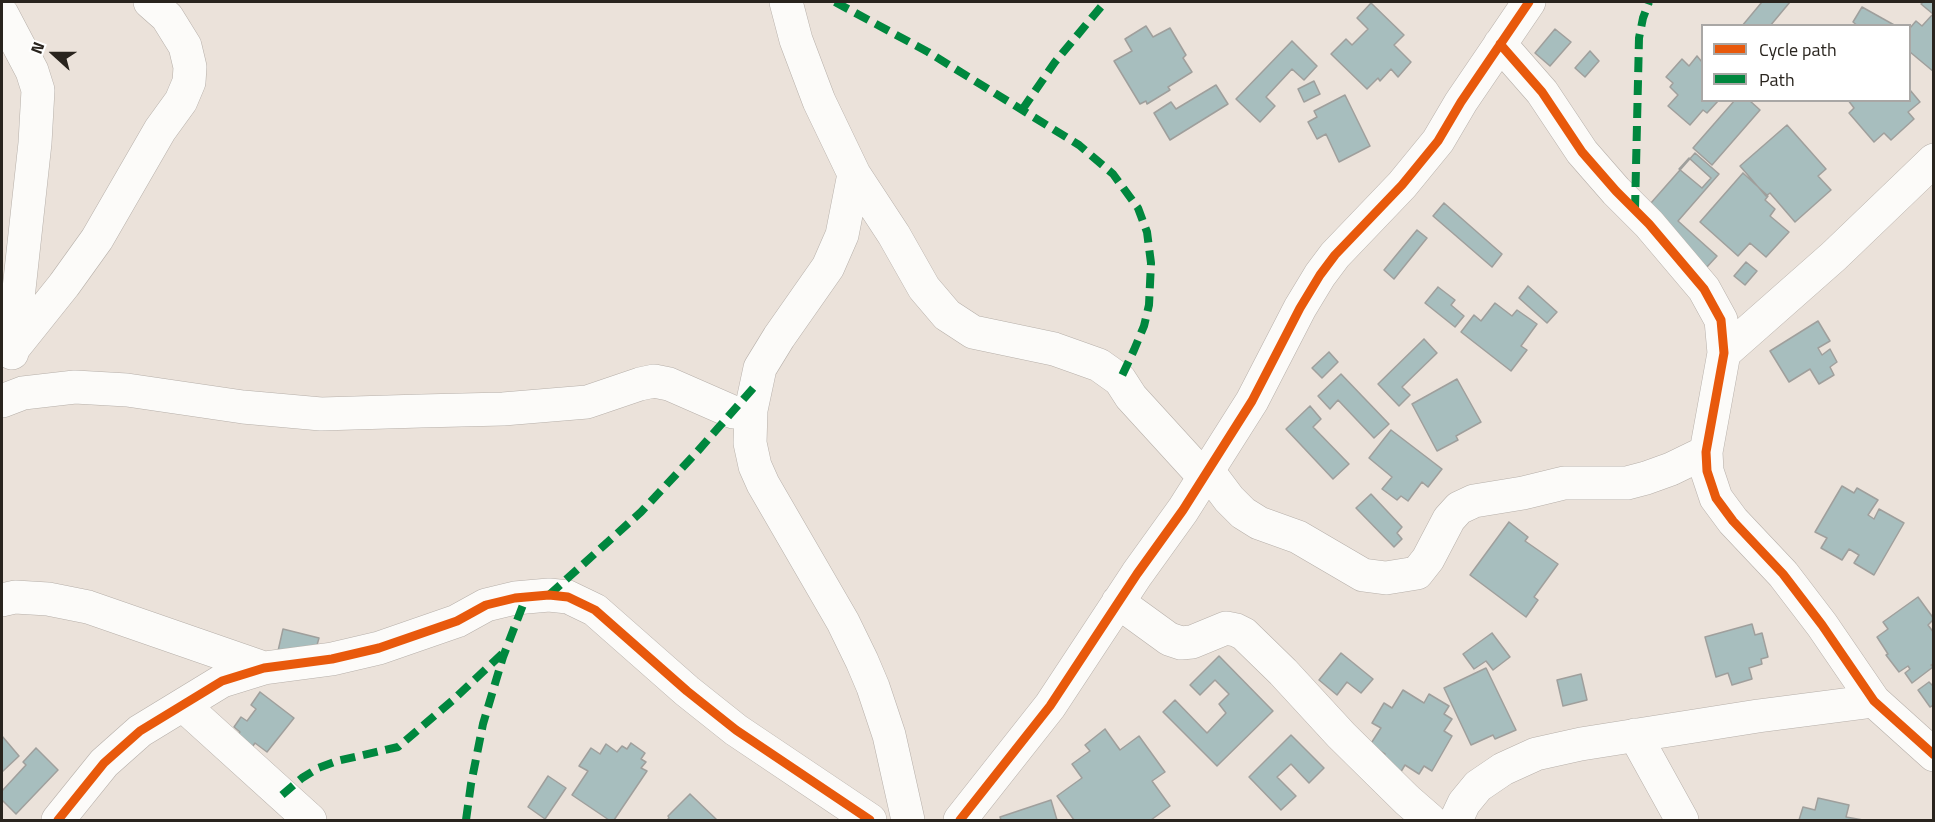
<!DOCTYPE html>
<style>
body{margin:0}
#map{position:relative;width:1935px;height:822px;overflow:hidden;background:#ebe2da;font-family:"Titillium Web",sans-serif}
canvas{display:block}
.frame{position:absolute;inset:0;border:3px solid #29241e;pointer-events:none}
.legend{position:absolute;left:1701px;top:24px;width:210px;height:78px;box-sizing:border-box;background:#fff;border:2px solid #a9a7a5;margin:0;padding:8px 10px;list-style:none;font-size:18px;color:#29241e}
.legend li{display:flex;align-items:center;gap:12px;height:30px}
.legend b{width:30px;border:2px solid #a9a7a5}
.north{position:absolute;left:24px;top:24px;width:60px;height:60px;-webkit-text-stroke:4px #fff;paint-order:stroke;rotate:291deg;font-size:16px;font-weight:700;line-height:24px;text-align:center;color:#29241e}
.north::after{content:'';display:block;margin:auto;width:21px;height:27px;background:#29241e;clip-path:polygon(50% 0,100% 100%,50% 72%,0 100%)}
</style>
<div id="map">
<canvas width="1935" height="822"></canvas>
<div class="frame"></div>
<ul class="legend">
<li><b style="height:8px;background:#e8590c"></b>Cycle path</li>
<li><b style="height:8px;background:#00873e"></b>Path</li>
</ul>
<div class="north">N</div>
</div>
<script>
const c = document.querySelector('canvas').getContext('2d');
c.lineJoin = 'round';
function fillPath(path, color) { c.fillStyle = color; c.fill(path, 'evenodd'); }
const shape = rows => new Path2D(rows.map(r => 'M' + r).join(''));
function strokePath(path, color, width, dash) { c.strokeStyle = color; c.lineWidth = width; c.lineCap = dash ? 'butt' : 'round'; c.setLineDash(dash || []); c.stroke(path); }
const building = shape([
 [1762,2,1790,2,1770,26,1742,26,1762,2],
 [1923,2,1934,2,1934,72,1910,52,1910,28,1916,21,1922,26,1933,14,1921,4,1923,2],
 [1371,3,1404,35,1394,45,1411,62,1398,77,1391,69,1380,81,1378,78,1367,89,1331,54,1346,39,1352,45,1368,29,1357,18,1371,3],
 [1862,7,1896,26,1858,26,1853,22,1862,7],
 [1146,26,1153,37,1170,28,1186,55,1183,58,1192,72,1168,87,1170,90,1147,104,1146,101,1140,104,1114,61,1132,51,1125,39,1146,26],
 [1555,29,1571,42,1550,66,1535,53,1555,29],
 [1292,41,1317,66,1304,80,1292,69,1266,97,1275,106,1260,122,1236,99,1292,41],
 [1590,51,1599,61,1585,77,1575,68,1590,51],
 [1697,56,1702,62,1702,100,1719,100,1707,113,1703,110,1690,125,1668,106,1678,95,1670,87,1673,83,1666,77,1682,59,1689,66,1697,56],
 [1314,81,1320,94,1304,102,1298,89,1314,81],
 [1216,85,1228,104,1170,140,1154,113,1171,102,1176,109,1216,85],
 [1910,90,1920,102,1908,112,1914,119,1891,140,1884,133,1874,142,1849,113,1854,108,1848,100,1910,100,1910,90],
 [1345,95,1370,146,1339,162,1326,134,1317,139,1308,122,1317,117,1314,111,1345,95],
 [1735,100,1749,100,1760,110,1712,165,1693,148,1735,100],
 [1787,125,1826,169,1818,176,1831,190,1795,222,1770,193,1766,196,1740,166,1787,125],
 [1695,153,1719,174,1678,221,1717,256,1706,268,1643,212,1695,153],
 [1689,158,1711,178,1702,188,1679,169,1689,158],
 [1743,173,1768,196,1765,200,1775,209,1770,216,1789,232,1766,257,1750,243,1738,256,1700,222,1743,173],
 [1444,203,1502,254,1492,267,1433,216,1444,203],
 [1417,230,1427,238,1394,279,1384,270,1417,230],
 [1746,262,1757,271,1745,285,1734,276,1746,262],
 [1528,286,1557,312,1547,323,1519,298,1528,286],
 [1438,287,1455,300,1451,305,1464,316,1455,327,1425,303,1438,287],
 [1495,303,1512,316,1517,310,1537,324,1521,346,1527,350,1511,371,1461,332,1474,315,1481,321,1495,303],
 [1818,321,1830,341,1818,348,1822,355,1830,349,1837,362,1830,367,1834,375,1819,384,1810,369,1789,382,1770,351,1818,321],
 [1424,339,1437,353,1402,387,1410,395,1399,406,1378,384,1424,339],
 [1329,352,1338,362,1322,378,1312,368,1329,352],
 [1341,374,1389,424,1374,438,1338,400,1330,409,1318,396,1341,374],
 [1457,379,1481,422,1456,436,1458,440,1437,451,1412,404,1457,379],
 [1310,406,1321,419,1313,427,1349,464,1333,479,1286,429,1310,406],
 [1391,430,1442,469,1428,487,1422,482,1408,501,1401,496,1397,500,1382,489,1392,477,1369,458,1391,430],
 [1842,486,1854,493,1857,488,1878,500,1868,515,1874,519,1879,509,1904,523,1874,575,1854,563,1859,555,1849,549,1842,560,1821,548,1827,538,1815,532,1842,486],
 [1371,494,1402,527,1397,533,1402,539,1394,547,1356,508,1371,494],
 [1509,522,1528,537,1525,541,1558,564,1534,597,1538,600,1526,617,1470,575,1509,522],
 [1918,597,1934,619,1928,625,1934,633,1934,663,1931,665,1933,667,1912,683,1905,673,1910,669,1908,666,1899,672,1886,655,1888,654,1877,637,1888,629,1883,622,1918,597],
 [1752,624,1755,635,1762,633,1768,657,1761,659,1762,664,1749,668,1752,679,1732,685,1728,673,1716,677,1705,637,1752,624],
 [283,629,319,638,313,659,278,651,283,629],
 [1492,633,1510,657,1493,670,1486,661,1474,669,1463,654,1492,633],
 [1341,653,1373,679,1361,693,1347,682,1337,695,1319,680,1341,653],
 [1219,656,1273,711,1217,766,1163,712,1175,700,1207,733,1226,713,1219,704,1229,694,1215,680,1200,695,1190,685,1219,656],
 [1486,668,1516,730,1495,739,1493,735,1471,745,1444,688,1486,668],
 [1581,674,1587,700,1563,706,1557,680,1581,674],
 [1929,682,1934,687,1934,705,1930,707,1918,690,1929,682],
 [1403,690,1424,703,1429,694,1449,706,1444,714,1452,719,1444,731,1452,736,1432,771,1424,766,1419,774,1405,765,1399,775,1379,763,1385,754,1370,745,1381,728,1372,723,1384,703,1392,708,1403,690],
 [260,692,294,718,267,752,255,743,250,750,235,738,240,732,234,727,241,717,247,721,256,709,251,705,260,692],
 [1105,729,1120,750,1139,736,1165,772,1152,781,1170,806,1151,820,1074,820,1057,796,1082,778,1072,764,1090,751,1085,745,1105,729],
 [1291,735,1324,768,1309,783,1291,764,1277,777,1296,796,1281,810,1249,777,1291,735],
 [2,736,19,756,2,772,2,736],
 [631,743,645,753,641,759,646,762,641,768,647,771,614,820,609,820,572,795,588,771,579,766,591,748,600,754,606,744,617,752,622,746,627,749,631,743],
 [36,748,58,770,16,814,2,800,2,791,26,765,23,762,36,748],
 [548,776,566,788,545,819,528,807,548,776],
 [690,794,717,820,667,820,669,818,668,816,690,794],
 [1818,798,1849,805,1846,817,1863,820,1799,820,1803,807,1815,810,1818,798],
 [1051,800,1057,820,1001,820,1000,817,1051,800]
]);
fillPath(building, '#a7bebe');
strokePath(building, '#9f9f9c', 1.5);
const minor = shape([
 [786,2,796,40,819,101,854,174,894,235,924,288,947,315,973,332,1054,349,1099,365,1120,380,1131,397,1204,477],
 [2,14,32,71,38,90,35,143,12,353],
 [1500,44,1542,92,1582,152,1616,191,1649,224,1704,289,1721,320,1724,353,1706,452,1707,471,1716,498,1733,521,1783,574,1822,625,1874,701,1934,755],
 [854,174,842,235,828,267,779,337,760,368,751,410,750,443,755,466,763,484,843,622,862,661,873,687,889,735,908,820],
 [12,350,64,285,97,239,160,130,181,101,189,82,190,67,185,46,167,17,150,2],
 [1724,353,1834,256,1934,160],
 [2,401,23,393,75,387,127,390,243,407,321,414,421,411,503,409,587,402,640,384,654,381,669,384,733,412],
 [1208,471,1229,499,1243,513,1259,523,1298,537,1363,575,1386,578,1417,573,1428,559,1449,519,1459,508,1474,501,1523,493,1564,483,1627,483,1646,478,1671,469,1706,452],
 [2,600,15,597,48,599,88,607,264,668],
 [1118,602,1169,639,1181,643,1192,642,1226,628,1236,630,1244,634,1283,672,1341,735,1407,800,1430,820],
 [183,705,310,820],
 [1635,735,1682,820],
 [58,820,104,763,140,731,222,681,264,668,332,659,379,648,457,621,486,605,515,598,549,595,568,597,595,610,687,691,736,730,870,820],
 [960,820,1050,706,1137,574,1183,510,1252,401,1300,308,1320,275,1335,255,1402,185,1438,141,1461,102,1529,2],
 [1456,820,1464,803,1478,786,1503,769,1536,754,1581,744,1758,716,1874,701]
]);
strokePath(minor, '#b6afa9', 34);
strokePath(minor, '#fcfbf9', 33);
strokePath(shape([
 [835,2,928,52,1079,145,1113,174,1138,208,1147,232,1151,263,1149,305,1144,326,1134,350,1120,380],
 [1022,110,1055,62,1105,2],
 [1635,210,1639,38,1643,18,1649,2],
 [549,595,641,512,697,452,756,385],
 [282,795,302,778,318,768,337,761,398,747,453,700,505,651],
 [466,820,471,784,483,724,503,657,526,597]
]), '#00873e', 8, [15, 8]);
strokePath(shape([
 [1500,44,1542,92,1582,152,1616,191,1649,224,1704,289,1721,320,1724,353,1706,452,1707,471,1716,498,1733,521,1783,574,1822,625,1874,701,1934,755],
 [58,820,104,763,140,731,222,681,264,668,332,659,379,648,457,621,486,605,515,598,549,595,568,597,595,610,687,691,736,730,870,820],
 [960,820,1050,706,1137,574,1183,510,1252,401,1300,308,1320,275,1335,255,1402,185,1438,141,1461,102,1529,2]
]), '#e8590c', 9);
</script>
